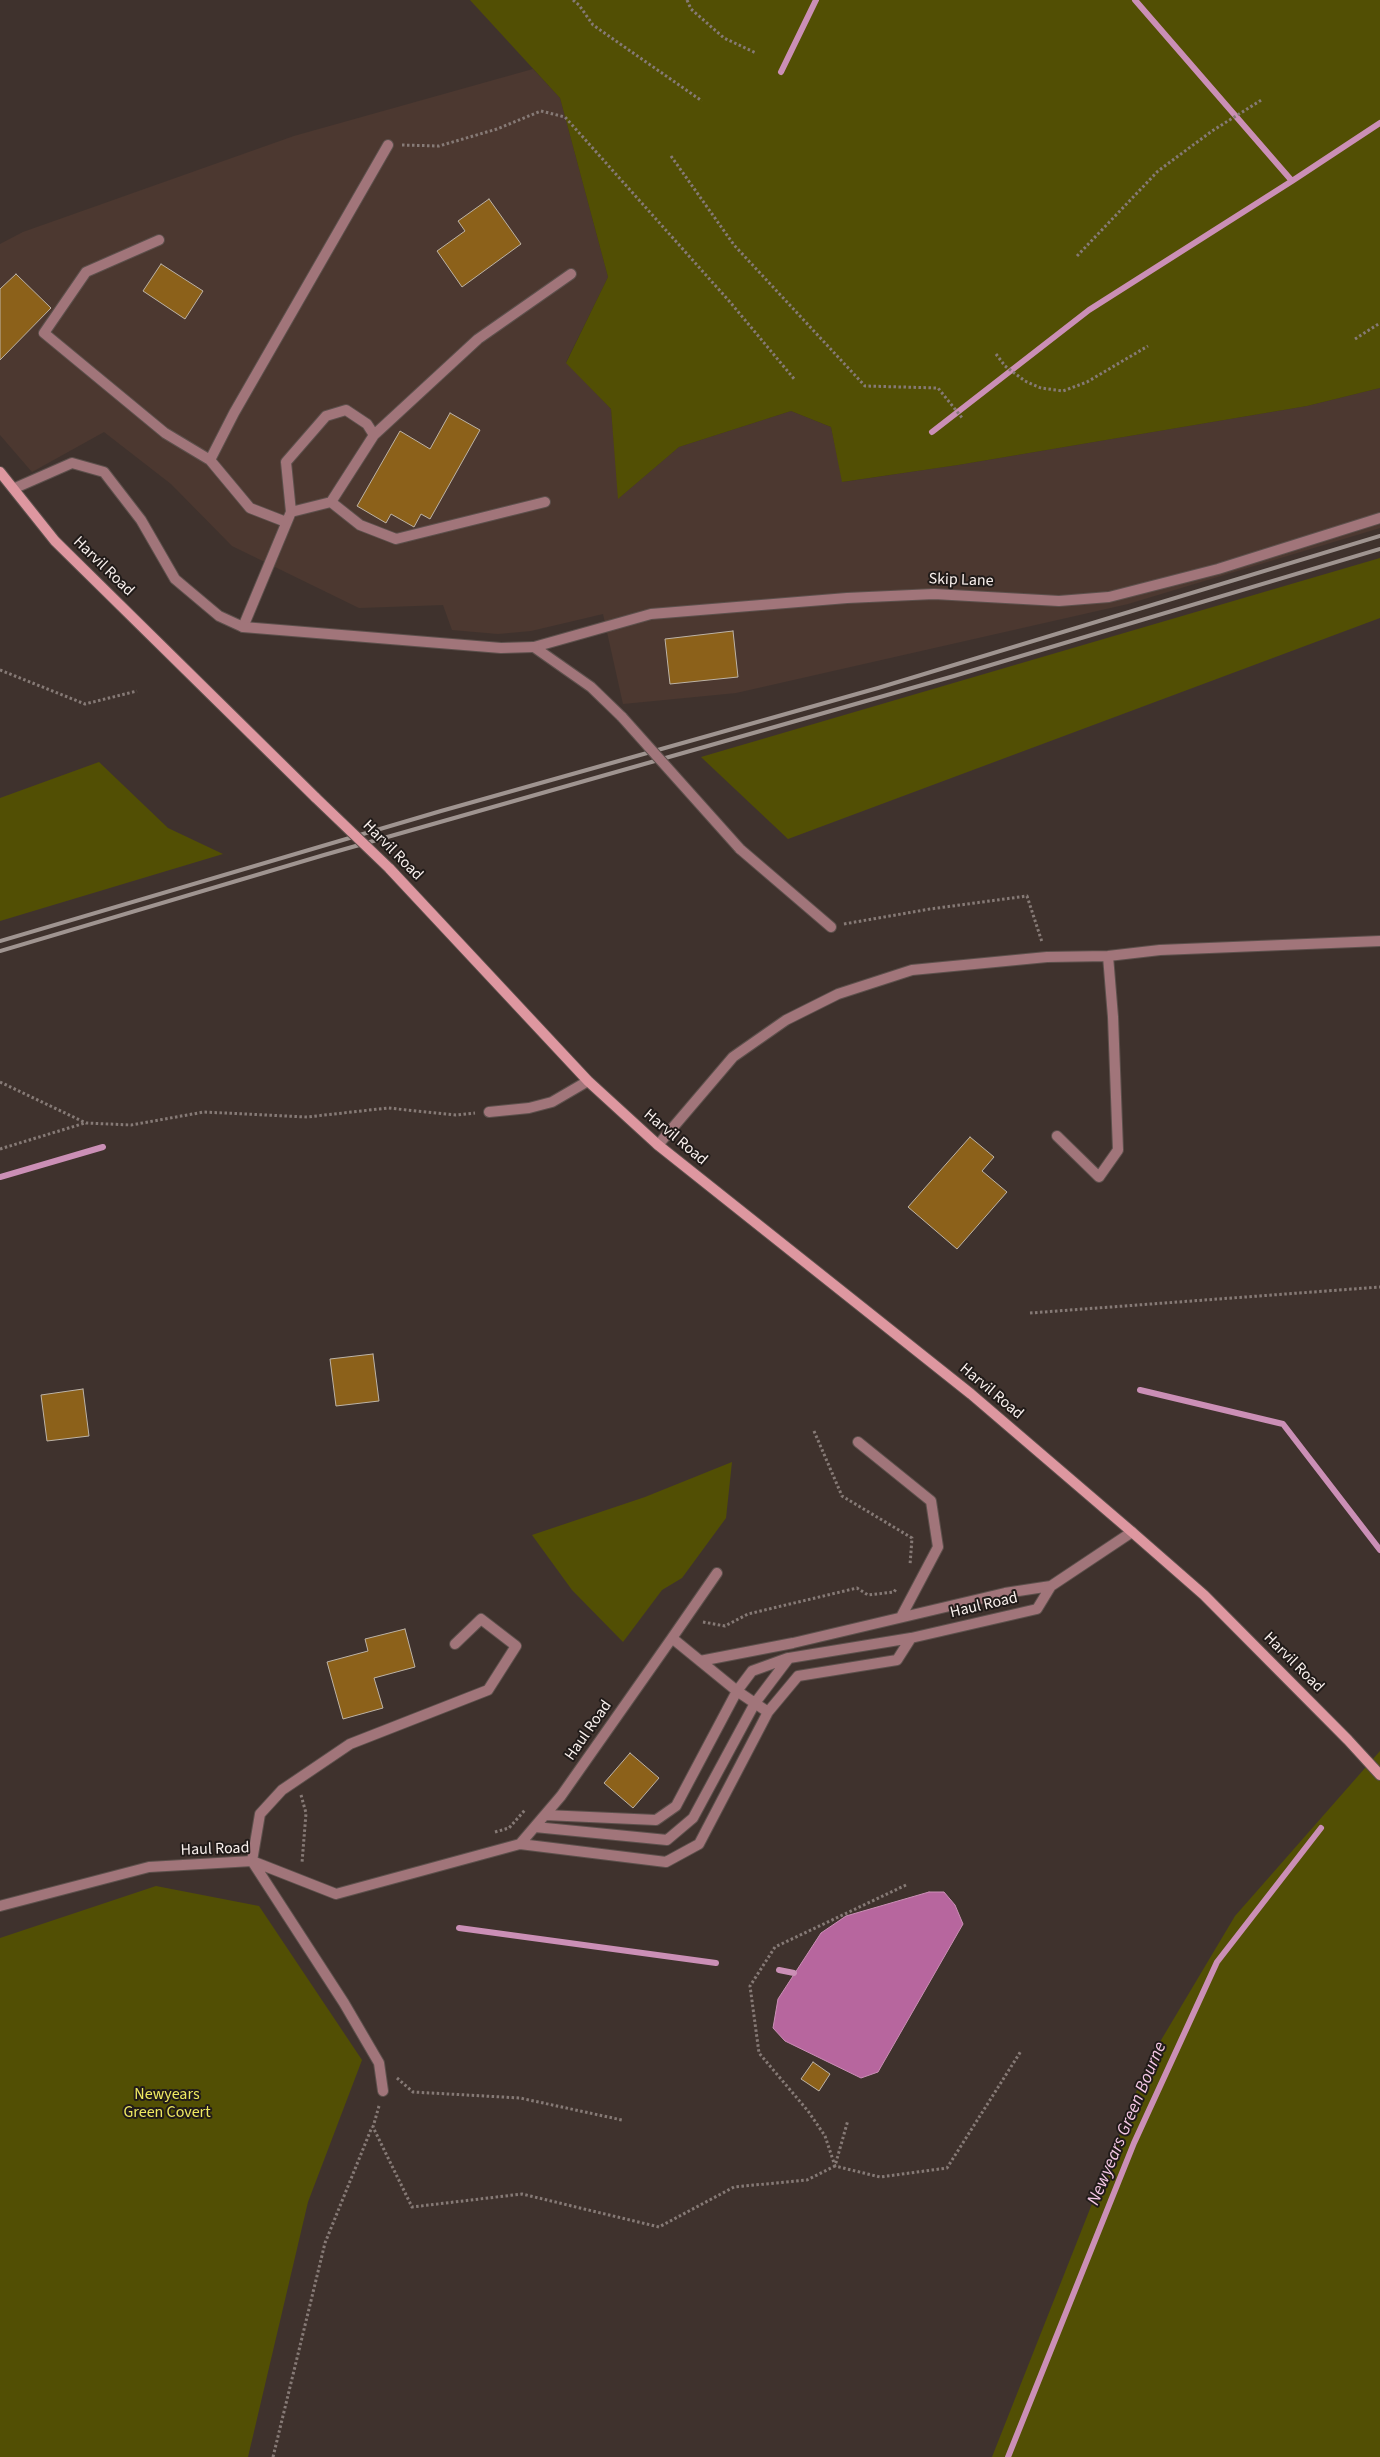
<!DOCTYPE html>
<style>
body{margin:0}
canvas{display:block;background:#3f322d}
</style>
<canvas width="1380" height="2457"></canvas>
<script>
const c = document.querySelector('canvas').getContext('2d');
c.lineJoin = 'round';
function fillPath(path, color) { c.fillStyle = color; c.fill(path, 'evenodd'); }
const shape = rows => new Path2D(rows.map(r => 'M' + r).join(''));
function strokePath(path, color, width, dash) { c.strokeStyle = color; c.lineWidth = width; c.lineCap = dash ? 'butt' : 'round'; c.setLineDash(dash || []); c.stroke(path); }
function label(font, color, halo, rows, align = 'center') {
  c.font = font + ' "Source Sans 3",sans-serif'; c.lineWidth = 4; c.setLineDash([]); c.textBaseline = 'middle'; c.strokeStyle = halo; c.fillStyle = color; for (const [text, x, y, turn = 0] of rows) {
    c.save(); c.translate(x, y); c.rotate((+turn || 0) * Math.PI / 180); c.textAlign = isNaN(turn) ? turn : align; if (halo) c.strokeText(text, 0, 0); c.fillText(text, 0, 0); c.restore();
  }
}
fillPath(shape([
 [533,69,560,98,608,277,566,362,611,409,619,498,679,447,791,411,831,427,843,482,958,465,1307,406,1380,388,1380,528,1128,604,736,693,623,704,603,614,531,631,498,634,452,630,443,605,359,608,232,546,171,484,104,432,32,472,0,435,0,244,23,232,294,136]
]), '#4c3830');
fillPath(shape([
 [470,0,1380,0,1380,388,1307,406,958,465,842,482,831,427,791,411,679,447,618,499,611,409,566,363,608,277,560,98],
 [1380,558,1380,618,788,839,701,757],
 [99,762,168,828,223,854,0,921,0,798],
 [732,1462,726,1518,682,1578,662,1590,623,1642,572,1590,532,1535,645,1497],
 [1380,1751,1380,2457,992,2457,1148,2062,1235,1916],
 [156,1886,259,1906,362,2060,308,2202,248,2457,0,2457,0,1938]
]), '#524f04');
const water = shape([
 [929,1892,944,1892,955,1905,963,1924,878,2072,861,2078,785,2041,773,2028,778,1999,821,1933,846,1916,929,1892]
]);
fillPath(water, '#b7669e');
strokePath(water, '#cb8fb6', 1);
strokePath(shape([
 [1135,0,1292,181,1380,123],
 [781,72,816,0],
 [932,432,1089,310,1292,181],
 [0,1177,103,1147],
 [1140,1390,1283,1424,1380,1550],
 [459,1928,716,1963],
 [779,1970,794,1973],
 [1008,2457,1134,2143,1217,1962,1321,1828]
]), '#cb8fb6', 6);
const building = shape([
 [489,199,521,244,462,287,437,251,465,231,458,221,489,199],
 [161,264,203,291,185,319,143,291,161,264],
 [16,274,51,308,0,360,0,289,16,274],
 [450,413,480,430,430,519,421,514,414,527,391,514,386,523,357,506,400,431,430,449,450,413],
 [733,631,738,677,670,684,665,639,733,631],
 [970,1137,994,1157,982,1171,1007,1192,957,1249,908,1207,970,1137],
 [373,1354,379,1401,336,1406,330,1359,373,1354],
 [83,1389,89,1436,47,1441,41,1395,83,1389],
 [405,1629,415,1667,374,1678,383,1708,343,1719,327,1662,368,1651,365,1639,405,1629],
 [630,1753,659,1778,633,1808,604,1783,630,1753],
 [813,2062,830,2074,819,2091,801,2079,813,2062]
]);
fillPath(building, '#8c611a');
strokePath(building, '#bdb3a6', 1);
const lane = shape([
 [159,240,86,272,44,333,165,433,210,460,250,508,286,522],
 [374,435,478,339,571,274],
 [210,460,234,413,388,145],
 [331,502,360,525,396,539,545,502],
 [243,627,291,512,331,502,374,435,367,424,346,410,326,416,286,462,291,512],
 [534,647,651,614,847,598,934,594,1059,601,1109,597,1218,569,1380,518],
 [534,647,591,687,622,717],
 [740,849,831,927],
 [489,1112,529,1108,552,1102,588,1081],
 [1057,1136,1099,1177,1118,1150,1113,1017,1108,956],
 [658,1145,733,1057,786,1020,838,994,912,970,1047,957,1108,956,1160,950,1380,941],
 [858,1442,931,1501,938,1547,901,1617],
 [672,1638,717,1573],
 [700,1661,793,1643,1005,1593,1051,1586],
 [545,1815,656,1820,676,1806,737,1691,752,1671,788,1658],
 [535,1827,667,1840,693,1818,755,1703,789,1658,911,1638],
 [520,1844,666,1862,699,1844,768,1712,798,1676,897,1660,911,1638,1037,1609,1051,1586,1132,1532],
 [0,1906,149,1867,252,1861,336,1894,520,1844,561,1796,672,1638,737,1691,768,1712],
 [383,2091,379,2063,344,2003,252,1861,260,1814,282,1790,350,1744,488,1690,516,1646,481,1619,455,1644]
]);
const street = shape([
 [15,488,72,463,104,472,141,520,175,579,219,616,243,627,501,648,534,647]
]);
const secondary = shape([
 [0,472,55,541,316,798],
 [389,868,588,1081,658,1145,971,1394,1132,1532,1204,1595,1348,1740,1380,1775]
]);
strokePath(lane, '#5d504c', 12);
strokePath(street, '#5d504c', 12);
strokePath(secondary, '#5d504c', 12);
strokePath(shape([
 [573,0,579,5,593,25,702,101],
 [687,0,691,9,724,38,756,53],
 [402,145,439,146,497,129,541,111,565,117,730,302,795,380],
 [671,156,734,245,865,386,938,388,963,419],
 [1077,256,1158,171,1212,131,1263,99],
 [1355,339,1380,323],
 [996,354,1005,366,1025,381,1041,388,1063,391,1087,382,1148,346],
 [0,670,85,704,137,691],
 [844,924,930,909,1027,896,1042,942],
 [0,1082,86,1123,131,1125,204,1112,307,1117,388,1108,456,1115,475,1113],
 [0,1149,85,1123],
 [1030,1313,1380,1287],
 [814,1431,842,1496,912,1538,910,1565],
 [703,1622,725,1626,748,1614,857,1588,868,1595,894,1592,896,1589],
 [301,1795,306,1813,302,1863],
 [495,1832,509,1828,525,1810],
 [906,1885,775,1947,750,1986,759,2053,808,2111,825,2136,835,2166,880,2177,947,2168,1021,2051],
 [397,2078,413,2092,520,2098,622,2120],
 [379,2106,373,2127,412,2207,522,2194,659,2227,734,2187,807,2180,835,2166,848,2120],
 [273,2457,325,2243,372,2127]
]), '#867a76', 3, [2.5, 2.5]);
strokePath(lane, '#a1757a', 10);
strokePath(street, '#a1757a', 10);
strokePath(secondary, '#de97a0', 10);
strokePath(shape([
 [0,941,441,811,878,688,1380,536],
 [0,951,324,855,954,676,1380,549]
]), '#9f9490', 4);
const laneBridge = shape([
 [622,717,740,849]
]);
const secondaryBridge = shape([
 [316,798,389,868]
]);
strokePath(laneBridge, '#5d504c', 12, []);
strokePath(secondaryBridge, '#5d504c', 12, []);
strokePath(laneBridge, '#a1757a', 10);
strokePath(secondaryBridge, '#de97a0', 10);
label('16px', '#f9f0ed', '#211b19', [
 ["Harvil Road",103,567,44],
 ["Skip Lane",961,581,2],
 ["Harvil Road",392,851,45],
 ["Harvil Road",675,1138,40],
 ["Harvil Road",991,1392,40],
 ["Haul Road",984,1606,-13],
 ["Harvil Road",1293,1663,45],
 ["Haul Road",589,1731,-55],
 ["Haul Road",215,1850,-2]
]);
label('16px', '#efe961', '#211b19', [
 ["Newyears",167,2095],
 ["Green Covert",167,2113]
]);
label('italic 18px', '#f5c8e5', '#211b19', [
 ["Newyears Green Bourne",1128,2124,-67]
]);
</script>
